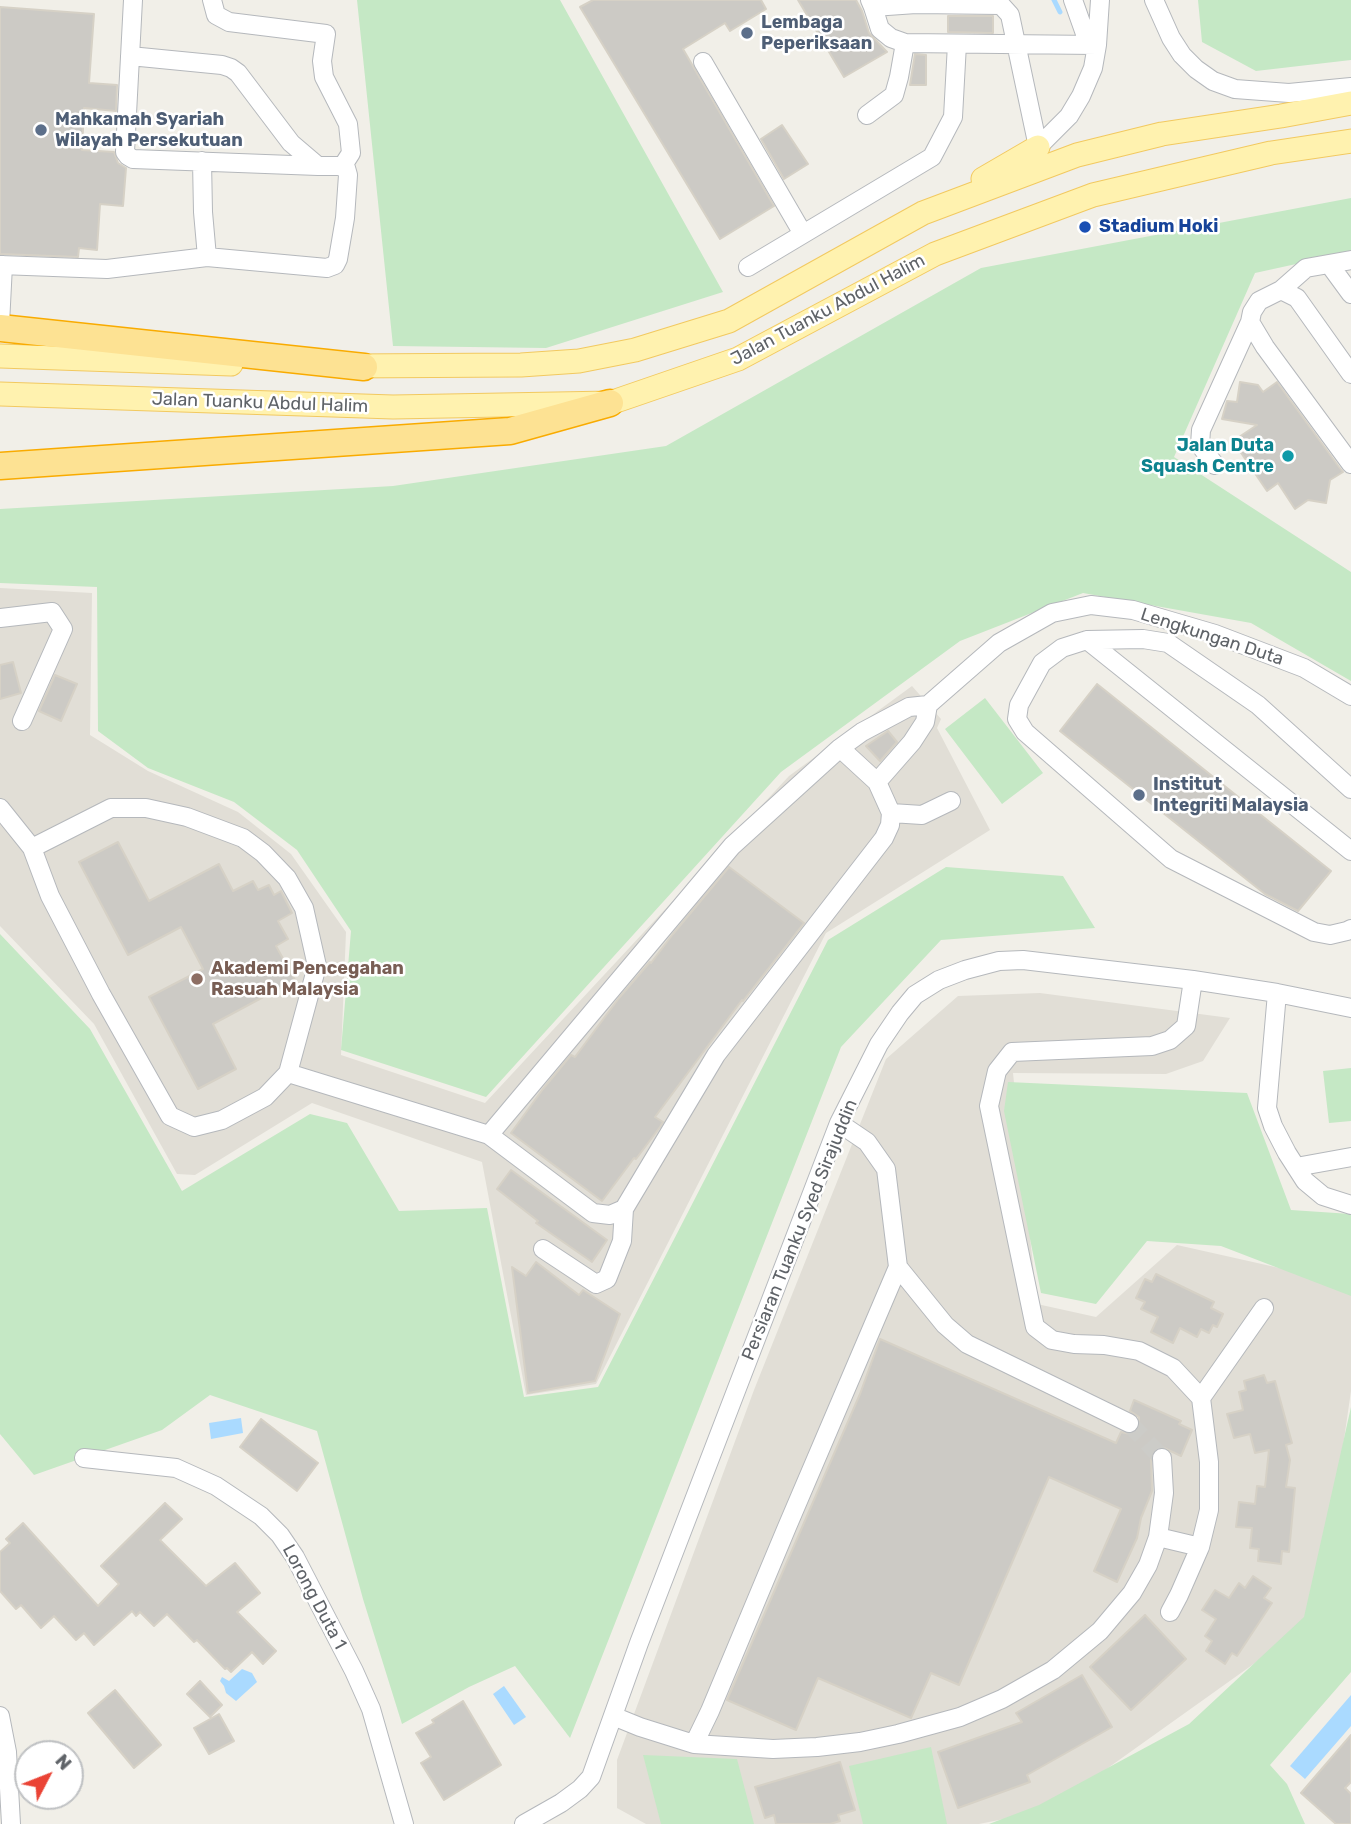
<!DOCTYPE html>
<style>
body{margin:0}
#map{position:relative;width:1351px;height:1824px;overflow:hidden;background:#f1efe8;font-family:Rubik,sans-serif}
canvas{display:block}
.north{position:absolute;left:14px;top:1740px;width:70px;height:70px;box-sizing:border-box;background:#fff;border:2px solid #bfc1c3;border-radius:50%;rotate:48deg;font-size:19px;font-weight:700;line-height:28px;text-align:center;color:#5f6368}
.north::after{content:'';display:block;margin:auto;width:24px;height:32px;background:#ea4335;clip-path:polygon(50% 0,100% 100%,50% 72%,0 100%)}
</style>
<div id="map">
<canvas width="1351" height="1824"></canvas>
<div class="north">N</div>
</div>
<script>
const c = document.querySelector('canvas').getContext('2d');
c.lineJoin = 'round';
function fillPath(path, color) { c.fillStyle = color; c.fill(path, 'evenodd'); }
const shape = rows => new Path2D(rows.map(r => 'M' + r).join(''));
function strokePath(path, color, width, dash) { c.strokeStyle = color; c.lineWidth = width; c.lineCap = dash ? 'butt' : 'round'; c.setLineDash(dash || []); c.stroke(path); }
function label(font, color, halo, rows, align = 'center') {
  c.font = font + ' Rubik,sans-serif'; c.lineWidth = 5; c.setLineDash([]); c.textBaseline = 'middle'; c.strokeStyle = halo; c.fillStyle = color; for (const [text, x, y, turn = 0] of rows) {
    c.save(); c.translate(x, y); c.rotate((+turn || 0) * Math.PI / 180); c.textAlign = isNaN(turn) ? turn : align; if (halo) c.strokeText(text, 0, 0); c.fillText(text, 0, 0); c.restore();
  }
}
fillPath(shape([
 [0,588,92,593,90,735,148,771,238,812,291,854,346,932,341,1055,485,1103,789,776,912,686,941,719,937,728,990,830,826,933,596,1384,526,1395,482,1162,312,1103,195,1175,177,1174,94,1024,0,926],
 [1040,993,1230,1018,1203,1061,1166,1074,1013,1073,1037,1304,1096,1317,1177,1245,1351,1284,1351,1391,1318,1618,1049,1810,979,1824,646,1824,617,1808,617,1760,754,1390,886,1059,958,996]
]), '#e1ded6');
fillPath(shape([
 [357,0,560,0,723,292,546,348,393,346],
 [1198,0,1351,0,1351,60,1256,71,1202,42],
 [1351,198,1351,252,1255,273,1174,457,1351,572,1351,681,1251,623,1083,593,960,641,781,772,486,1097,341,1050,351,931,297,850,234,802,148,768,98,731,97,587,0,583,0,509,393,486,666,446,981,268],
 [985,698,1043,773,1002,804,945,729],
 [946,867,1063,876,1095,928,941,940,841,1047,570,1738,515,1666,469,1687,402,1724,363,1599,317,1431,210,1395,162,1430,34,1475,0,1434,0,934,90,1029,182,1191,310,1114,347,1123,399,1211,487,1208,524,1397,598,1387,828,940],
 [1351,1068,1351,1121,1329,1123,1323,1071],
 [1008,1082,1247,1093,1291,1210,1351,1214,1351,1296,1221,1246,1147,1241,1096,1304,1041,1293,1004,1111],
 [1351,1407,1351,1672,1270,1765,1287,1784,1305,1824,989,1824,1039,1805,1189,1724,1304,1617],
 [931,1747,947,1824,863,1824,849,1766],
 [643,1755,737,1759,754,1824,661,1824]
]), '#c5e8c5');
fillPath(shape([
 [241,1418,243,1433,211,1439,209,1423],
 [242,1669,252,1673,257,1682,236,1701,226,1693,224,1686,220,1681,222,1677,229,1681],
 [504,1686,526,1717,514,1725,493,1694],
 [1351,1695,1351,1726,1305,1779,1290,1766]
]), '#aadaff');
strokePath(shape([
 [1054,0,1060,12]
]), '#aadaff', 5);
const building = shape([
 [593,0,761,0,766,9,730,31,725,23,683,49,774,206,720,239,580,7,593,0],
 [798,0,856,0,862,11,869,33,887,52,844,77,798,0],
 [0,7,94,14,89,83,117,85,116,111,84,108,82,150,114,152,118,163,126,168,123,206,100,204,97,250,79,248,78,257,0,254,0,7],
 [948,16,993,16,993,33,948,32,948,16],
 [915,54,926,55,926,85,910,85,915,54],
 [782,125,808,164,784,179,761,139,782,125],
 [1240,382,1258,385,1263,392,1277,382,1339,467,1343,472,1330,480,1326,503,1308,500,1295,509,1278,483,1267,491,1233,441,1257,425,1222,419,1227,401,1237,402,1240,382],
 [13,662,21,693,0,699,0,665,13,662],
 [55,675,77,684,61,721,39,711,55,675],
 [1097,684,1331,871,1298,911,1265,894,1060,731,1097,684],
 [888,731,897,742,880,761,866,746,888,731],
 [118,842,149,901,219,864,233,891,253,881,258,890,269,885,274,895,281,891,292,913,278,921,288,939,276,946,295,980,213,1024,236,1069,198,1089,149,997,203,969,181,927,128,955,79,862,118,842],
 [729,867,804,923,743,1001,742,1000,655,1117,663,1122,660,1127,636,1159,634,1158,602,1201,511,1133,543,1089,571,1055,575,1057,619,998,650,962,651,963,673,934,729,867],
 [511,1170,607,1240,592,1262,536,1223,538,1221,497,1189,511,1170],
 [536,1262,579,1295,583,1290,620,1314,595,1381,528,1393,512,1267,526,1276,536,1262],
 [1156,1274,1214,1302,1211,1308,1223,1314,1217,1327,1213,1325,1209,1333,1201,1329,1197,1337,1180,1328,1173,1343,1151,1332,1158,1317,1141,1309,1145,1302,1136,1298,1145,1279,1152,1282,1156,1274],
 [880,1339,1116,1443,1121,1432,1130,1434,1136,1432,1139,1427,1139,1417,1130,1411,1134,1400,1181,1421,1179,1424,1192,1430,1181,1456,1162,1447,1156,1448,1152,1452,1151,1459,1152,1491,1141,1518,1137,1538,1117,1582,1094,1571,1121,1509,1049,1477,959,1685,931,1673,911,1718,818,1678,796,1730,727,1700,860,1394,880,1339],
 [1264,1375,1267,1383,1275,1381,1292,1443,1286,1445,1290,1460,1286,1487,1295,1488,1289,1552,1282,1551,1281,1564,1258,1561,1259,1549,1250,1548,1252,1528,1236,1527,1239,1502,1255,1504,1257,1486,1265,1487,1269,1450,1255,1453,1250,1434,1234,1438,1227,1414,1243,1410,1239,1392,1246,1390,1244,1381,1264,1375],
 [261,1419,318,1463,297,1491,240,1447,261,1419],
 [165,1503,182,1519,160,1540,206,1586,235,1563,260,1593,237,1612,276,1651,263,1664,252,1652,231,1672,227,1668,225,1669,197,1640,194,1642,167,1614,154,1626,140,1612,136,1616,132,1611,94,1645,84,1633,76,1640,54,1616,41,1628,21,1605,16,1609,0,1591,0,1552,10,1543,6,1539,23,1523,98,1606,119,1584,101,1566,165,1503],
 [1253,1576,1271,1588,1264,1598,1272,1603,1237,1656,1232,1653,1225,1664,1206,1651,1212,1641,1205,1636,1216,1619,1202,1610,1215,1590,1229,1598,1239,1583,1245,1588,1253,1576],
 [1145,1615,1186,1659,1131,1710,1090,1667,1145,1615],
 [1082,1675,1112,1727,1027,1775,1030,1782,958,1808,938,1752,1022,1722,1016,1713,1082,1675],
 [200,1681,222,1705,210,1717,187,1694,200,1681],
 [115,1690,161,1745,134,1768,88,1713,115,1690],
 [463,1701,501,1765,444,1800,421,1763,431,1757,416,1733,434,1723,432,1720,463,1701],
 [219,1714,234,1741,209,1754,194,1728,219,1714],
 [1351,1735,1351,1782,1345,1788,1351,1794,1351,1824,1336,1824,1301,1793,1351,1735],
 [840,1762,855,1810,838,1815,840,1821,830,1824,776,1824,774,1815,765,1818,755,1787,840,1762]
]);
fillPath(building, '#cccac5');
strokePath(building, '#d6d1c6', 2);
strokePath(shape([
 [1129,1423,1162,1458]
]), '#ccccc8', 18, [18, 9]);
const minor = shape([
 [133,0,125,152,128,156,133,159,318,166],
 [212,0,216,15,229,22,326,34,322,61,324,77,348,124,351,153,342,167],
 [870,0,873,7,916,4,1001,5,1010,15,1038,147],
 [1073,0,1089,45],
 [1154,0,1171,38,1182,55,1196,69,1213,81,1235,89,1289,93,1351,87],
 [873,7,880,29,891,38,905,43,1097,45],
 [703,62,803,234],
 [867,115,894,95,899,77,905,43],
 [1038,147,1069,116,1081,96,1093,68,1097,45,1100,0],
 [202,161,203,212,207,257],
 [1329,264,1351,294],
 [0,265,107,269,207,257,327,268,335,265,338,259,345,218,348,175,346,168,339,166,318,166,291,143,238,73,231,68,222,65,130,56],
 [748,267,932,157,953,117,957,44],
 [1281,290,1306,268,1351,260],
 [0,324,3,265],
 [1351,374,1297,298,1281,290,1259,301,1252,312,1250,322,1265,347,1351,464],
 [1215,465,1200,445,1201,430,1250,322],
 [0,618,52,612,63,629,22,721],
 [1087,640,1351,851],
 [928,705,925,722,912,742,877,782,891,813,890,825,884,838,716,1055,624,1209,610,1215,593,1213,489,1135,732,846,840,748,862,732,909,707,928,705],
 [928,705,999,643,1052,613,1091,605,1133,610,1215,634,1304,668,1351,696],
 [840,748,877,782],
 [1351,789,1258,705,1168,643,1143,639,1087,640,1062,648,1042,663,1019,705,1017,719,1025,732,1171,859,1314,932,1330,935,1347,931,1351,929],
 [0,808,32,848],
 [111,808,146,808,187,817,243,838,263,853,287,878,304,908,317,966,288,1073,265,1097,222,1120,194,1127,170,1116,101,994,50,896,32,848,111,808],
 [891,813,922,815,951,801],
 [1277,993,1267,1108,1273,1126,1287,1153,1305,1181,1323,1196,1351,1205],
 [288,1073,489,1135],
 [839,1123,867,1142,886,1169,898,1267,945,1325,967,1344,1129,1423],
 [1296,1167,1351,1157],
 [543,1249,596,1284,607,1279,622,1241,624,1209],
 [1201,1398,1264,1308],
 [84,1458,176,1468,216,1486,261,1516,280,1535,295,1557,354,1671,371,1709,404,1824],
 [1158,1537,1200,1547],
 [1170,1612,1179,1595,1200,1547,1209,1510,1209,1462,1201,1398,1173,1368,1139,1351,1104,1345,1074,1344,1052,1340,1035,1327,989,1106,997,1071,1012,1052,1152,1046,1170,1040,1186,1026,1193,980],
 [0,1716,7,1752,11,1824],
 [613,1716,640,1727,694,1744,773,1749,817,1747,860,1742,898,1734,960,1717,1002,1699,1053,1670,1100,1631,1132,1593,1148,1565,1158,1537,1164,1493,1162,1458],
 [694,1744,710,1711,787,1527,898,1267],
 [524,1824,561,1803,580,1789,591,1777,639,1643,839,1123,879,1044,900,1013,915,995,939,980,965,970,999,961,1023,960,1193,980,1277,993,1351,1008]
]);
const major = shape([
 [983,179,1038,147],
 [0,356,231,364],
 [346,366,521,365,579,361,635,350,729,321,923,213,1077,155,1162,134,1281,116,1351,103],
 [0,394,393,407,610,403,738,359,935,254,1093,195,1271,153,1351,141]
]);
const highway = shape([
 [0,328,364,367],
 [0,466,510,431,610,403]
]);
strokePath(minor, '#b5b8bc', 20);
strokePath(major, '#f2c960', 25);
strokePath(highway, '#f9ab00', 29);
strokePath(minor, '#fff', 18);
strokePath(major, '#fff2af', 23);
strokePath(highway, '#fde293', 26);
for (const [x, y, r, color] of [
 [747,33,7,"#5c6f8a"],
 [41,130,7,"#5c6f8a"],
 [1085,227,7,"#1a4fb4"],
 [1288,456,7,"#0f9aa8"],
 [1139,795,7,"#5c6f8a"],
 [197,979,7,"#8d6e63"]
]) { const dot = new Path2D(); dot.arc(x, y, r, 0, 2 * Math.PI); c.fillStyle = color; c.fill(dot); strokePath(dot, '#fff', 2.5); }
label('bold 18px', '#4e5e75', '#fff', [
 ["Lembaga",761,23],
 ["Peperiksaan",761,44],
 ["Mahkamah Syariah",55,120],
 ["Wilayah Persekutuan",55,141],
 ["Institut",1153,785],
 ["Integriti Malaysia",1153,806]
], 'left');
label('bold 18px', '#164399', '#fff', [
 ["Stadium Hoki",1099,227]
], 'left');
label('18px', '#5f6368', '#fff', [
 ["Jalan Tuanku Abdul Halim",828,310,-28],
 ["Jalan Tuanku Abdul Halim",260,403,2],
 ["Lengkungan Duta",1212,637,18],
 ["Persiaran Tuanku Syed Sirajuddin",800,1230,-68],
 ["Lorong Duta 1",314,1597,62]
]);
label('bold 18px', '#0d838f', '#fff', [
 ["Jalan Duta",1274,446],
 ["Squash Centre",1274,467]
], 'right');
label('bold 18px', '#785e54', '#fff', [
 ["Akademi Pencegahan",211,969],
 ["Rasuah Malaysia",211,990]
], 'left');
</script>
